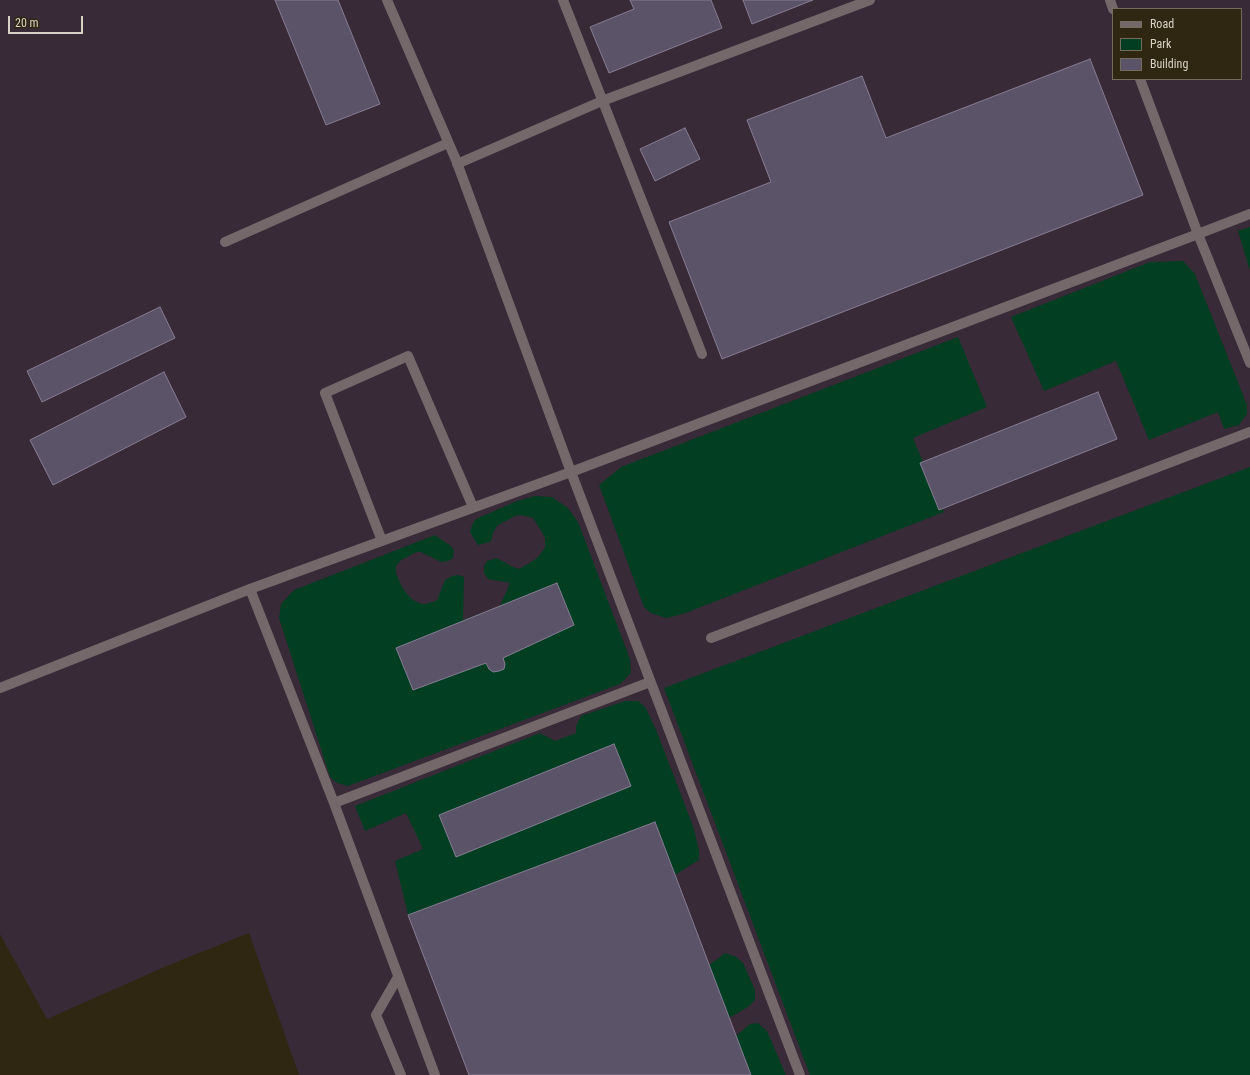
<!DOCTYPE html>
<style>
body{margin:0}
#map{position:relative;width:1250px;height:1075px;overflow:hidden;background:#302713;font-family:"Roboto Condensed",sans-serif}
canvas{display:block}
.legend{position:absolute;left:1112px;top:8px;width:130px;height:72px;box-sizing:border-box;background:#302713;border:1px solid #736b5b;margin:0;padding:5px 7px;list-style:none;font-size:12px;color:#d8d2c6}
.legend li{display:flex;align-items:center;gap:8px;height:20px}
.legend b{width:20px;border:1px solid #736b5b}
.scale{position:absolute;left:8px;top:16px;width:75px;height:18px;box-sizing:border-box;border:2px solid #d8d2c6;border-top:0;padding-left:5px;font-size:12px;line-height:14px;white-space:nowrap;color:#d8d2c6;-webkit-text-stroke:3px #302713;paint-order:stroke}
</style>
<div id="map">
<canvas width="1250" height="1075"></canvas>
<ul class="legend">
<li><b style="height:5px;background:#75686a"></b>Road</li>
<li><b style="height:11px;background:#013e22"></b>Park</li>
<li><b style="height:11px;background:#5b5367"></b>Building</li>
</ul>
<div class="scale">20 m</div>
</div>
<script>
const c = document.querySelector('canvas').getContext('2d');
c.lineJoin = 'round';
function fillPath(path, color) { c.fillStyle = color; c.fill(path, 'evenodd'); }
const shape = rows => new Path2D(rows.map(r => 'M' + r).join(''));
function strokePath(path, color, width, dash) { c.strokeStyle = color; c.lineWidth = width; c.lineCap = dash ? 'butt' : 'round'; c.setLineDash(dash || []); c.stroke(path); }
fillPath(shape([
 [0,0,1250,0,1250,1075,299,1075,249,933,169,965,47,1019,0,934],
 [1113,9,1241,9,1241,79,1113,79]
]), '#392a37');
fillPath(shape([
 [1250,227,1250,271,1238,231],
 [1183,261,1195,274,1247,405,1247,414,1239,425,1224,429,1218,412,1149,440,1116,361,1044,391,1011,317,1150,262],
 [958,337,987,407,913,438,944,512,683,614,666,618,651,613,644,607,599,485,621,467],
 [1250,467,1250,1075,810,1075,664,688],
 [535,496,552,497,568,508,578,522,630,659,631,673,620,684,348,786,337,783,330,777,279,618,281,604,294,590,435,535,451,546,454,550,453,558,448,561,441,562,421,552,417,552,401,560,396,566,396,573,402,587,407,594,413,600,419,603,425,604,433,602,437,600,445,580,452,576,459,575,464,577,463,620,500,606,510,583,488,579,484,573,484,566,487,561,497,558,513,567,519,569,528,564,537,558,545,548,545,539,542,532,533,518,521,515,515,516,497,526,493,533,492,539,490,542,478,545,470,532,472,525,476,519,517,501],
 [625,701,638,701,646,708,657,732,694,829,699,851,699,860,675,875,655,822,408,915,395,861,423,849,406,813,365,831,355,806,540,733,555,741,576,733,576,726,581,716],
 [725,953,736,957,743,963,755,990,755,1000,748,1007,729,1018,709,965],
 [758,1023,767,1031,786,1075,751,1075,736,1036,750,1024]
]), '#013e22');
const building = shape([
 [275,0,338,0,380,104,326,125,275,0],
 [630,0,711,0,722,28,609,73,590,27,634,9,630,0],
 [743,0,813,0,752,24,743,0],
 [1090,59,1143,195,722,359,669,222,771,182,747,120,862,76,886,138,1090,59],
 [685,128,700,159,655,181,640,149,685,128],
 [160,307,175,338,42,402,27,371,160,307],
 [164,372,186,417,53,485,30,440,164,372],
 [1098,392,1117,439,939,510,920,463,1098,392],
 [557,583,574,625,503,658,505,664,504,669,499,671,493,672,489,669,486,663,413,690,396,648,557,583],
 [614,744,631,786,456,857,439,815,614,744],
 [655,822,751,1075,469,1075,408,915,655,822]
]);
fillPath(building, '#5b5367');
strokePath(building, '#867d94', 1);
strokePath(shape([
 [387,0,456,160,571,472,250,589,334,803,435,1075],
 [563,0,702,354],
 [1110,0,1113,9],
 [1140,79,1198,234,1250,214],
 [457,164,602,101,870,0],
 [225,242,448,143],
 [382,541,325,393,408,356,473,507],
 [711,638,1250,432],
 [0,688,250,589],
 [334,803,650,682],
 [398,977,376,1015,401,1075],
 [800,1075,571,472,1198,234,1250,363]
]), '#75686a', 10);
</script>
